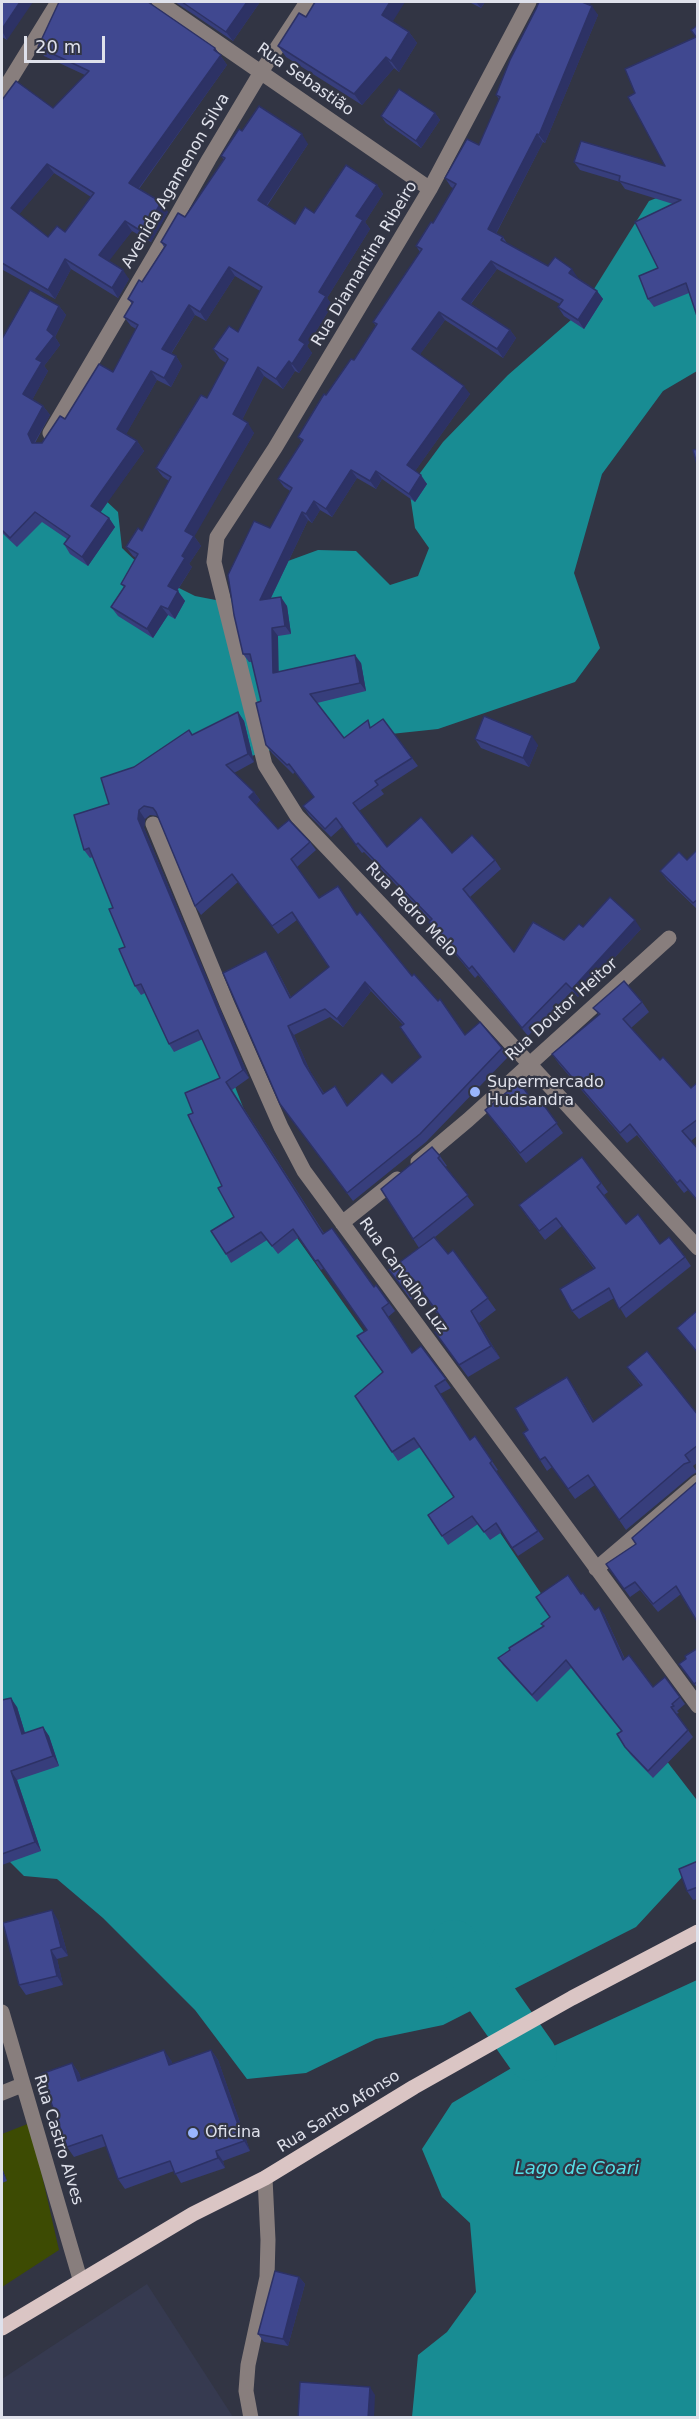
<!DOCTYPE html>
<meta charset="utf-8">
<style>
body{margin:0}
#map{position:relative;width:699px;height:2419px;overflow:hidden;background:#323544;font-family:"DejaVu Sans",sans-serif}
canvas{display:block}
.frame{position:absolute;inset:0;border:3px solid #dfe1eb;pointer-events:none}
.scale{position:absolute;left:24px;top:36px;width:81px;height:27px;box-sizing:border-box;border:3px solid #dfe1eb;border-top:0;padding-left:8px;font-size:18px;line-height:21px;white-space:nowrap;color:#dfe1eb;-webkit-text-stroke:4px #323544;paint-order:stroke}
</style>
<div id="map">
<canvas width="699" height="2419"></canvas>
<div class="frame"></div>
<div class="scale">20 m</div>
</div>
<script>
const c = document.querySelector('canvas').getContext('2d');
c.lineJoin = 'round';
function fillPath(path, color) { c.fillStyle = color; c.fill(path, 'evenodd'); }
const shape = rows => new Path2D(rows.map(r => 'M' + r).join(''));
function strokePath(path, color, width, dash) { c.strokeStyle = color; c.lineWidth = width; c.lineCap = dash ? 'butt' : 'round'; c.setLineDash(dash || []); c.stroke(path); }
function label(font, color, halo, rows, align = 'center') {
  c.font = font + ' "DejaVu Sans",sans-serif'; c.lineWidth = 4.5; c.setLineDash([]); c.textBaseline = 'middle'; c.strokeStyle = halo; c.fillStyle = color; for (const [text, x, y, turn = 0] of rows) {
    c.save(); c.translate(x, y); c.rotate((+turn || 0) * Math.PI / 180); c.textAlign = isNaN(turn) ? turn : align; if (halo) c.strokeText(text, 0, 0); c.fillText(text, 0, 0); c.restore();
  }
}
fillPath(shape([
 [147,2284,233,2417,2,2417,2,2379]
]), '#363a50');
fillPath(shape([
 [30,2123,59,2250,2,2287,2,2134]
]), '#3d4b03');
fillPath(shape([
 [697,182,697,371,663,391,602,474,574,573,600,648,575,682,438,729,287,745,168,782,118,822,204,1007,290,1228,374,1346,565,1629,696,1799,697,1806,697,1861,636,1927,443,2025,376,2039,306,2073,247,2079,195,2010,103,1918,57,1879,24,1876,2,1854,2,479,103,498,118,512,122,548,147,572,195,596,226,602,269,568,318,550,356,551,390,585,418,576,429,548,415,528,409,488,443,442,508,375,579,313,649,201],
 [697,1980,697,2417,412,2417,418,2355,447,2332,476,2292,470,2223,442,2197,422,2149,452,2103,532,2056]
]), '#188c93');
strokePath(shape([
 [454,1945,532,2056]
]), '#188c93', 50);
strokePath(shape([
 [159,2,430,189],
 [529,2,430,189,275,448,217,537,214,562,265,765,297,816,446,973,698,1248],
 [2,93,58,2],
 [50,433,154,256,209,159,261,72,307,2],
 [153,824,227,1004,281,1127,304,1171,698,1706],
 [418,1162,468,1120,669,938],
 [342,1223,397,1179],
 [596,1569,698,1482],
 [2,2012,80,2279],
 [2,2093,22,2085],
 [251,2418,246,2391,248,2365,267,2277,268,2240,265,2178]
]), '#887e7d', 15);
strokePath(shape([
 [2,2328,193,2214,265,2178,414,2087,572,1998,698,1932]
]), '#dac5c4', 15);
fillPath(shape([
 [2,2,7,40,2,37],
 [59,2,150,2,150,3,215,48,227,65,139,189,168,212,151,242,132,231,108,261,129,279,118,298,71,269,55,299,3,270,2,272,2,100,53,108,85,75,44,56,38,47],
 [54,173,91,197,65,232,48,237,19,214],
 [175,2,260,2,233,41],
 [469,2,485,2,481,8],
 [539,2,591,2,589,5,598,15,545,143,543,142,496,234,503,237,507,243,548,266,577,278,597,291,603,299,584,329,564,316,558,307,560,304,497,269,471,304,510,330,516,338,503,358,445,320,420,354,470,394,415,471,427,484,415,502,382,479,376,489,357,478,332,517,320,510,312,523,308,520,271,598,287,606,291,634,278,636,278,672,361,663,366,691,317,703,344,738,373,726,383,719,418,766,381,790,384,794,359,811,387,847,452,853,495,860,501,869,470,897,514,952,564,940,583,927,641,929,578,997,572,991,528,1036,478,975,475,978,435,930,429,922,431,921,364,852,362,853,342,827,331,837,309,815,303,806,314,797,295,772,293,774,272,753,266,745,261,701,252,662,249,662,243,654,270,528,290,491,284,487,278,479,302,442,298,437,326,395,354,360,376,326,373,322,420,252,416,246,433,223,453,188,451,187,445,178,479,145,499,99,496,95],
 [306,17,392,21,409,32,417,43,399,72,394,68,362,105,286,57,278,46],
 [698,25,698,317,689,293,654,307,648,299,658,268,673,204,625,189,620,182,580,170,574,162,665,166,635,93,696,37,691,30],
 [435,113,440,120,421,148,386,123,381,116],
 [242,131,308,144,267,206,295,224,314,213,377,185,383,194,365,222,370,229,327,298,332,305,307,346,312,353,299,373,295,371,283,389,264,376,242,420,254,433,194,536,201,546,189,564,192,567,177,591,185,601,175,619,168,615,153,638,118,616,111,607,124,587,121,584,136,558,133,556,126,547,142,531,169,481,163,477,156,468,207,398,226,363,220,359,213,349,238,332,260,291,235,276,206,321,195,315,171,354,176,356,182,366,171,387,157,380,126,434,137,441,144,451,100,512,109,518,115,527,88,566,70,554,64,544,67,539,42,522,17,547,2,533,2,339,59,306,66,315,55,337,60,345,44,366,48,371,32,400,43,406,50,415,35,443,42,443,113,372,136,329,131,326,124,317,132,304,128,299,142,282,164,247,161,242,185,217,224,160,221,156],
 [238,712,244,721,254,762,234,773,254,792,260,800,256,805,278,829,310,842,316,850,297,867,319,898,357,914,465,1035,502,1048,508,1057,426,1142,353,1201,280,1104,272,960,291,997,329,967,297,920,278,934,238,882,201,915,195,906,158,816,150,815,145,819,144,828,249,1078,232,1090,324,1233,374,1287,376,1285,395,1311,388,1317,412,1353,421,1346,451,1388,440,1394,470,1440,475,1436,498,1470,496,1471,544,1539,518,1556,502,1532,490,1540,478,1524,448,1545,442,1536,454,1497,420,1447,398,1461,355,1396,383,1372,367,1330,324,1268,321,1270,299,1237,278,1254,267,1240,231,1263,226,1254,234,1217,193,1113,220,1078,203,1039,174,1052,169,1044,145,993,141,995,135,986,125,947,113,908,93,857,90,858,84,850,109,804,134,767,192,735],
 [371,991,403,1025,421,1057,392,1083,348,1106,341,1095,324,1093,310,1071,294,1035,330,1017,343,1027],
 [475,739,538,745,529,767,481,748],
 [698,849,698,910,667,880,660,871,687,860],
 [642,1002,649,1012,631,1028,660,1060,691,1088,698,1082,698,1135,691,1141,698,1149,698,1202,688,1190,684,1193,637,1135,627,1143,559,1064,552,1054,599,1015,593,1008],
 [540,1100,563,1133,526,1163,485,1110,535,1104],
 [440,1156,447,1166,445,1167,474,1205,435,1237,448,1254,453,1250,496,1310,479,1323,500,1358,468,1377,435,1332,445,1325,422,1292,411,1300,389,1270,419,1248,381,1189],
 [582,1157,608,1192,604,1195,626,1224,685,1257,691,1266,626,1318,614,1298,579,1319,572,1311,594,1269,562,1226,545,1240,525,1214],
 [698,1310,698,1354,677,1328],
 [627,1367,698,1415,698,1462,693,1466,697,1472,692,1475,626,1530,595,1485,575,1499,552,1467,547,1471,540,1460,528,1430,567,1377,574,1388,594,1421,641,1386],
 [698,1481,681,1594,658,1612,640,1590,630,1597,606,1564,636,1544],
 [581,1594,595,1610,604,1614,625,1659,653,1687,665,1677,685,1704,677,1711,679,1713,676,1714,693,1737,653,1778,630,1754,625,1747,621,1731,571,1668,537,1702,503,1665,498,1658,544,1626,550,1617],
 [698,1648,698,1689,679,1664],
 [2,1700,17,1707,25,1733,43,1727,49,1736,59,1766,17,1780,41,1851,2,1865],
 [698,1861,698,1899,693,1900,687,1891],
 [58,1920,68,1956,57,1959,63,1985,26,1995,19,1985],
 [211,2050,218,2060,250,2151,223,2161,225,2168,181,2183,174,2171,125,2189,118,2179,106,2146,74,2157,67,2147,72,2063,79,2073,81,2080,171,2060,172,2064],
 [2,2168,7,2181,2,2183],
 [299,2277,305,2284,288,2346,264,2342,258,2334]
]), '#373e7c');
fillPath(shape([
 [20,2,33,2,7,40,2,31,2,29],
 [247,2,260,2,233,41,226,32],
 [390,2,405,2,390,26,382,15],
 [476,2,485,2,481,8],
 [582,2,591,2,588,11],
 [592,6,598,15,545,143,539,135],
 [409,32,417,43,399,72,391,61],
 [215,48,227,65,136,192,129,183],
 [386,57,394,68,362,105,354,94],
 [435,113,440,120,421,148,416,141],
 [302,134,308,144,264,209,258,200],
 [537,134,543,142,494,237,488,229],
 [47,164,54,173,17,217,11,208],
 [377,185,383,194,365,222,370,229,327,298,332,305,307,346,312,353,299,373,292,364,299,340,319,292,356,216],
 [161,202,168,212,151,242,144,233],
 [125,221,132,231,106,265,99,255],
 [65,259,71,269,55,299,48,290],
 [491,261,497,269,468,307,462,299],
 [229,267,235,276,206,321,200,312],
 [572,269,578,278,569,273],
 [123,270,129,279,118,298,112,288],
 [597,291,603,299,584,329,578,320],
 [189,305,195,315,168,358,162,349],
 [59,306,66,315,55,337,60,345,44,366,48,371,30,404,23,394,47,330],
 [439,312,445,320,418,357,412,349],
 [510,330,516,338,503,358,497,349],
 [176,356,182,366,171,387,164,378],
 [289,361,295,371,283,389,276,379],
 [258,367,264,376,240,424,233,414],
 [151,371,157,380,124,438,117,429],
 [464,386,470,394,413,474,407,465],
 [43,406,50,415,34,443,32,443,28,434],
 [248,423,254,433,193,539,194,536,201,546,189,564,192,567,174,595,168,586,182,556,185,531],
 [137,441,144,451,98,516,91,506],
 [351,470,357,478,332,517,326,509],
 [376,471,382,479,376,489,370,481],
 [421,475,427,484,415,502,409,494],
 [314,501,320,510,312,523,306,514],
 [302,512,308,520,266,608,260,600],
 [109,518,115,527,88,566,82,557],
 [178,591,185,601,175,619,168,609],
 [281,597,287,606,291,634,285,626],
 [161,606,168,615,153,638,147,629],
 [272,628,278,636,279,682,273,673],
 [355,655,361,663,366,691,360,683],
 [238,712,244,721,254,762,248,754],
 [532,736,538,745,529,767,523,758],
 [254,792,260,800,255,806,249,797],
 [139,810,145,819,144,828,249,1078,243,1070,138,819],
 [635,920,641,929,578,997,572,989],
 [266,951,272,960,295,1006,290,998],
 [365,982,371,991,343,1027,337,1019],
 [288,1026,294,1035,310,1071,329,1102,304,1063],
 [471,1311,479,1323,500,1358,491,1346],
 [567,1377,574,1388,600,1432,593,1422],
 [599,1607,604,1614,628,1667,623,1660],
 [11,1698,17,1707,28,1743,22,1734],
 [43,1727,49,1736,59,1766,53,1756],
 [11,1771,17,1780,41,1851,35,1842],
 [52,1910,58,1920,68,1956,61,1947],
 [51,1950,57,1959,63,1985,57,1976],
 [164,2050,171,2060,176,2075,169,2065],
 [211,2050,218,2060,250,2151,244,2141],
 [72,2063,79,2073,85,2091,78,2081],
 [216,2151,223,2161,225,2168,218,2158],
 [2,2168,7,2181,2,2172],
 [299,2277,305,2284,288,2346,283,2339],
 [370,2387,375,2395,374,2418,368,2418]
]), '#2d3265');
const building = shape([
 [2,2,20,2,2,29,2,2],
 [59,2,148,2,215,48,214,50,221,55,129,183,161,202,144,233,125,221,99,255,123,270,112,288,65,259,48,290,2,263,2,100,16,81,53,108,89,71,38,47,59,2],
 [47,164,94,193,65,232,57,226,48,237,11,208,47,164],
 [182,2,247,2,226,32,182,2],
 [315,2,390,2,382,15,409,32,391,61,386,57,354,94,278,46,299,13,306,17,315,2],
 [539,2,582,2,592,6,539,135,537,134,488,229,503,237,501,240,548,266,555,257,572,269,569,273,597,291,578,320,558,307,563,300,491,261,462,299,510,330,497,349,439,312,412,349,464,386,407,465,421,475,409,494,376,471,370,481,351,470,326,509,314,501,306,514,302,512,260,600,281,597,285,626,272,628,273,673,355,655,360,683,310,694,344,738,368,720,370,728,383,719,412,758,375,781,378,785,353,803,387,847,421,817,452,853,472,835,495,860,463,889,514,952,533,922,564,940,579,924,583,927,610,897,635,920,572,989,566,983,522,1028,472,966,469,969,429,922,432,919,358,843,356,845,336,818,325,829,303,806,314,797,289,764,287,765,266,745,256,703,261,701,250,654,243,654,234,615,228,575,254,521,270,528,292,488,278,479,303,440,298,437,324,394,326,395,351,359,354,360,377,324,373,322,422,249,416,246,431,222,433,223,456,184,445,178,467,139,479,145,500,97,496,95,510,60,536,9,539,2],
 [698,25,698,316,697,316,686,283,648,299,639,276,658,268,635,222,681,200,619,181,620,176,574,162,581,141,665,166,628,97,635,93,625,69,696,37,691,30,698,25],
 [399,89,435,113,416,141,381,116,399,89],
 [259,106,302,134,258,200,295,224,305,207,314,213,346,165,377,185,356,216,363,220,319,292,326,296,299,340,305,344,292,364,289,361,276,379,258,367,233,414,248,423,185,531,194,536,182,556,185,558,168,586,178,591,168,609,161,606,147,629,111,607,125,586,121,584,138,554,126,547,138,528,142,531,171,477,156,468,201,395,207,398,228,359,213,349,229,326,238,332,262,287,229,267,200,312,189,305,162,349,176,356,164,378,151,371,117,429,137,441,91,506,109,518,82,557,64,544,70,536,35,512,10,538,2,530,2,339,30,290,59,306,47,330,54,336,36,359,42,362,23,394,43,406,28,434,32,443,42,443,60,416,65,419,99,364,113,372,138,325,124,317,133,302,128,299,139,280,142,282,166,245,161,242,178,213,185,217,225,158,221,156,239,129,242,131,259,106],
 [698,449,698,468,693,450,698,449],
 [238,712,248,754,226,765,254,792,249,797,278,829,289,820,310,842,291,859,319,898,338,886,357,915,360,912,412,976,414,974,438,1001,440,999,465,1035,480,1022,502,1048,420,1134,347,1193,280,1104,223,973,266,951,290,998,329,967,292,912,272,926,232,874,195,906,156,812,153,808,144,806,139,810,138,819,243,1070,226,1082,323,1234,332,1228,374,1287,376,1285,389,1303,382,1308,412,1353,421,1346,446,1379,435,1386,470,1440,475,1436,492,1461,490,1463,538,1531,512,1548,496,1523,484,1532,472,1516,442,1536,428,1515,454,1497,414,1438,392,1452,355,1396,383,1372,357,1336,367,1330,318,1260,315,1261,293,1229,272,1246,261,1232,226,1254,211,1231,234,1217,218,1188,222,1186,188,1115,193,1113,185,1093,220,1078,198,1030,169,1044,141,984,135,986,119,949,125,947,109,909,113,908,89,848,84,850,74,815,109,804,101,778,134,767,189,730,192,735,238,712],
 [365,982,404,1024,400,1027,421,1057,392,1083,382,1073,347,1106,335,1086,323,1094,304,1063,288,1026,325,1009,337,1019,365,982],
 [484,716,532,736,523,758,475,739,484,716],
 [698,849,698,899,693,903,660,871,679,852,687,860,698,849],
 [624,981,642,1002,623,1019,660,1060,663,1057,691,1088,698,1082,698,1119,682,1131,698,1149,698,1201,680,1180,677,1183,630,1124,620,1133,552,1054,600,1014,593,1008,624,981],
 [519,1082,535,1104,540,1100,557,1123,520,1153,485,1110,519,1082],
 [432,1147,440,1156,438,1158,468,1195,413,1239,381,1189,432,1147],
 [582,1157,601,1183,597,1187,626,1224,638,1214,660,1244,669,1237,685,1257,619,1309,609,1288,572,1311,560,1289,595,1268,556,1218,539,1231,519,1205,582,1157],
 [434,1237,448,1254,453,1250,488,1298,471,1311,491,1346,459,1365,435,1332,446,1324,414,1280,403,1288,389,1270,434,1237],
 [698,1310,698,1353,677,1328,698,1310],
 [647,1351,698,1415,698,1445,685,1455,690,1462,684,1464,619,1520,588,1475,568,1489,545,1457,540,1460,523,1433,528,1430,515,1408,567,1377,593,1422,642,1385,627,1367,647,1351],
 [698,1481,698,1623,676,1586,653,1604,635,1582,624,1589,606,1564,636,1544,632,1538,698,1481],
 [568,1575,581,1594,583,1593,595,1610,599,1607,623,1660,629,1655,653,1687,665,1677,680,1697,672,1704,674,1706,671,1707,688,1730,648,1771,625,1747,617,1734,622,1731,566,1660,532,1695,498,1658,510,1650,509,1648,544,1626,541,1624,550,1617,536,1597,568,1575],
 [698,1648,698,1681,694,1684,679,1664,686,1659,685,1656,698,1648],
 [11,1698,22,1734,43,1727,53,1756,11,1771,35,1842,2,1854,2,1700,11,1698],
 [698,1861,698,1887,687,1891,679,1869,698,1861],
 [52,1910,61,1947,51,1950,57,1976,19,1985,3,1923,52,1910],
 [164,2050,169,2065,211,2050,244,2141,216,2151,218,2158,175,2174,170,2161,118,2179,102,2135,67,2147,41,2074,72,2063,78,2081,164,2050],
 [275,2271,299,2277,283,2339,258,2334,275,2271],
 [300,2382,370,2387,368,2418,298,2418,300,2382]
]);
fillPath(building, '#404890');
strokePath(building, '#2d3265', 1.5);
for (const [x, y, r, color] of [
 [475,1092,6,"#99b5fd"],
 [193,2133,6,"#99b5fd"]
]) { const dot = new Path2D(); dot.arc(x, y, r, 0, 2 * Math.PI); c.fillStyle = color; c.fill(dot); strokePath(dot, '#323544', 2); }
label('16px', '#dfe1eb', '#323544', [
 ["Rua Sebastião",305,80,35],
 ["Avenida Agamenon Silva",176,181,-60],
 ["Rua Diamantina Ribeiro",365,264,-59],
 ["Rua Pedro Melo",411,910,46],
 ["Rua Doutor Heitor",562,1010,-42],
 ["Rua Carvalho Luz",403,1276,54],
 ["Rua Santo Afonso",339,2112,-32],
 ["Rua Castro Alves",58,2140,73]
]);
label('16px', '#dfe1eb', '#323544', [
 ["Supermercado",487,1083],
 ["Hudsandra",487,1101],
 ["Oficina",205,2133]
], 'left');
label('italic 18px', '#55e0e8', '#323544', [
 ["Lago de Coari",577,2169]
]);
</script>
